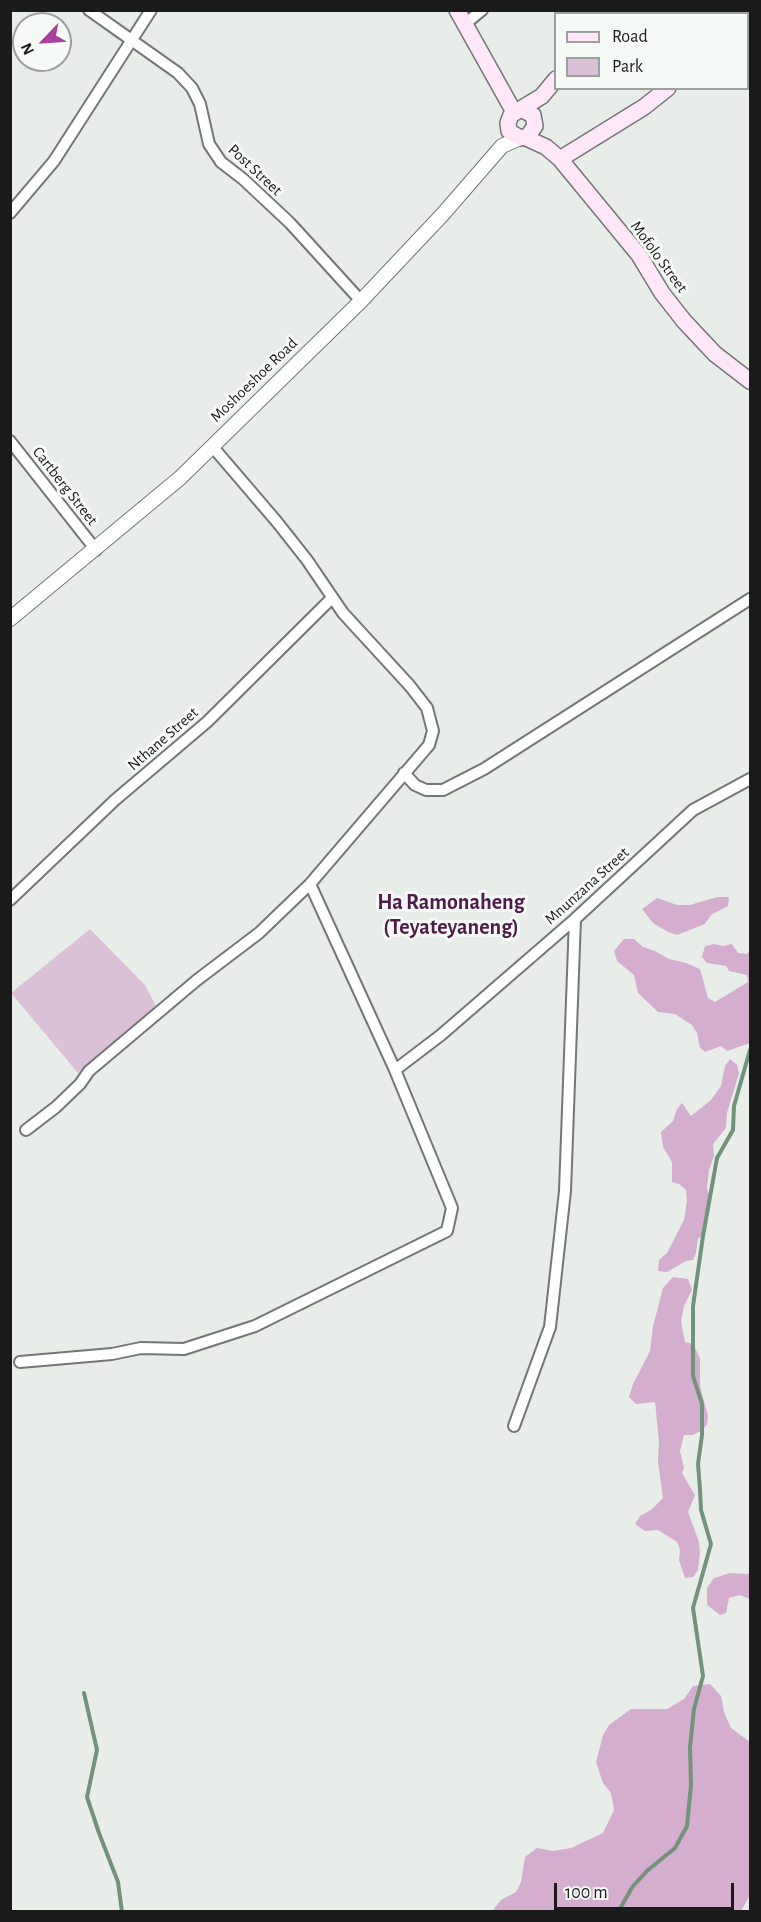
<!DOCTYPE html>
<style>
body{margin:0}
#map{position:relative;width:761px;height:1922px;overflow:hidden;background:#e9edea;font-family:"Alegreya Sans",sans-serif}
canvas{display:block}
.frame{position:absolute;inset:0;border:12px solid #191a19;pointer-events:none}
.legend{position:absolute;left:554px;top:12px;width:195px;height:78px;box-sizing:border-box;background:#f6faf7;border:2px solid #9ea09e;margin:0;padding:8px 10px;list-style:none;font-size:18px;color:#191a19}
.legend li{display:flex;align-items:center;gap:12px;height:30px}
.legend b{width:30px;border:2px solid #9ea09e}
.north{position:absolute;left:12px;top:12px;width:60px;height:60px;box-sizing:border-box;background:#f6faf7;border:2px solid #9ea09e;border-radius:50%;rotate:245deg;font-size:16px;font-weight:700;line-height:24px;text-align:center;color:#191a19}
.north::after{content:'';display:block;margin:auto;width:21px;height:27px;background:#a93e9f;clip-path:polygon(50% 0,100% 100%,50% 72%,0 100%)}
.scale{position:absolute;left:554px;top:1883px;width:180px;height:27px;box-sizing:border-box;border:3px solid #191a19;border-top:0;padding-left:8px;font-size:18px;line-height:21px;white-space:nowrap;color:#191a19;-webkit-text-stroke:4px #f6faf7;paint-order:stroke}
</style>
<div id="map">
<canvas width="761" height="1922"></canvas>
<div class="frame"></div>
<ul class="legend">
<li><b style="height:8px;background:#fde7f9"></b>Road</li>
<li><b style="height:16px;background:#dbc1d7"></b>Park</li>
</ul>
<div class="north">N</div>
<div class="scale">100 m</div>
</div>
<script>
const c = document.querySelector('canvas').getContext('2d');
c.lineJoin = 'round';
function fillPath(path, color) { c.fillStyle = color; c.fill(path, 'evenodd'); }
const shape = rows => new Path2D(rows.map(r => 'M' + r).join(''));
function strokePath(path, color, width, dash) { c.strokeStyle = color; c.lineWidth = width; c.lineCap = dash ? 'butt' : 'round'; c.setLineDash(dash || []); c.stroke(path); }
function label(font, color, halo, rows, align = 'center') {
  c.font = font + ' "Alegreya Sans",sans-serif'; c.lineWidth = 6; c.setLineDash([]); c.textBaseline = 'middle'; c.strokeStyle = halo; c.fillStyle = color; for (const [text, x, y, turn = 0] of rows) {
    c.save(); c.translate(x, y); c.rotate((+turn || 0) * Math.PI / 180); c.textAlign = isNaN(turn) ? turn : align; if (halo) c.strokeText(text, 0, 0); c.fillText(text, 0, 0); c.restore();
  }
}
fillPath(shape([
 [90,929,145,985,156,1006,78,1073,11,993]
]), '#dbc1d7');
fillPath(shape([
 [717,897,729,897,728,906,711,915,705,924,677,935,668,932,653,923,642,909,657,898,677,905,690,905],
 [624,939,634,939,643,947,655,951,669,959,686,963,700,969,708,998,715,1002,748,982,747,975,729,971,726,966,707,963,702,957,705,946,714,944,723,946,732,944,738,953,747,954,750,951,750,1043,727,1051,721,1046,705,1052,700,1048,697,1033,692,1025,675,1014,658,1012,638,993,634,975,617,961,614,951],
 [730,1059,737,1065,739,1073,727,1113,726,1128,713,1144,714,1156,709,1170,707,1188,710,1198,703,1236,698,1238,696,1253,693,1260,686,1261,667,1272,658,1271,659,1260,667,1253,684,1220,687,1201,686,1190,679,1184,672,1182,672,1162,663,1147,661,1132,673,1121,677,1109,682,1103,691,1116,711,1100,721,1086,725,1066],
 [673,1277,688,1279,692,1290,684,1306,681,1322,685,1342,693,1344,700,1358,700,1386,708,1416,707,1425,702,1430,693,1435,684,1435,680,1451,684,1468,682,1473,695,1495,688,1512,699,1542,700,1553,698,1570,693,1577,685,1578,679,1560,680,1550,677,1542,658,1530,645,1531,635,1524,640,1516,651,1510,663,1498,658,1462,659,1441,655,1402,636,1404,629,1397,633,1384,650,1351,653,1326,663,1288],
 [730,1573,750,1574,750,1599,740,1595,729,1598,726,1613,720,1615,707,1605,707,1588,714,1578],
 [710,1684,721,1696,724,1712,731,1728,750,1742,750,1895,741,1911,492,1911,501,1900,516,1892,521,1882,525,1857,537,1848,553,1851,571,1848,603,1833,614,1810,611,1793,603,1783,596,1762,603,1735,609,1725,631,1709,667,1709,684,1699,693,1686]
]), '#d5adcf');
strokePath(shape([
 [84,1693,97,1750,87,1797,99,1833,118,1882,122,1912],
 [618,1912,633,1886,648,1870,675,1848,687,1826,691,1785,690,1747,694,1709,703,1676,693,1608,711,1544,701,1510,700,1489,698,1464,702,1435,702,1404,693,1376,693,1306,703,1236,717,1158,733,1130,734,1106,750,1050]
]), '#73927c', 4);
const minor = shape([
 [89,10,178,73,192,88,200,104,209,144,221,162,243,179,290,223,361,301],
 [465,24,482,10],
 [10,213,54,161,151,10],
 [10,441,96,550],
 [404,773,415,785,426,790,443,790,484,769,750,599],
 [10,900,115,800,207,722,332,598],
 [395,1070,441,1035,575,919,693,810,750,779],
 [26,1130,56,1107,80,1084,89,1071,197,980,259,933,310,884,429,745,433,731,427,708,410,686,343,613,307,560,277,522,212,446],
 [20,1362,112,1354,141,1348,184,1349,255,1326,447,1231,452,1208,395,1070,310,884],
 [514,1426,550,1327,565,1191,575,919]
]);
const tertiary = shape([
 [10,619,180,478,361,301,443,214,502,146,520,138]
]);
const secondary = shape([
 [457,10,514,112],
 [612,14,615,10],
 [742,14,744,10],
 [522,110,533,115,535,126,528,136,520,138,509,131,508,123,511,115,542,96,556,79],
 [524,137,546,147,560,159,639,255,662,293,684,321,715,354,750,381],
 [560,159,644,107,668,88]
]);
strokePath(minor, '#747775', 14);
strokePath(tertiary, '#747775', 16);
strokePath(secondary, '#747775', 18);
strokePath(minor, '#fff', 10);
strokePath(tertiary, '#fff', 14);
strokePath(secondary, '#fde7f9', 15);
label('16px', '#191a19', '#f6faf7', [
 ["Post Street",255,170,43],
 ["Mofolo Street",659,257,54],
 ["Moshoeshoe Road",254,380,-44],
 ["Cartberg Street",65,486,52],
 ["Nthane Street",163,739,-41],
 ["Mnunzana Street",587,886,-42]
]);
label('bold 22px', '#4f1b4a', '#f6faf7', [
 ["Ha Ramonaheng",451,902],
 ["(Teyateyaneng)",451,927]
]);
</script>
